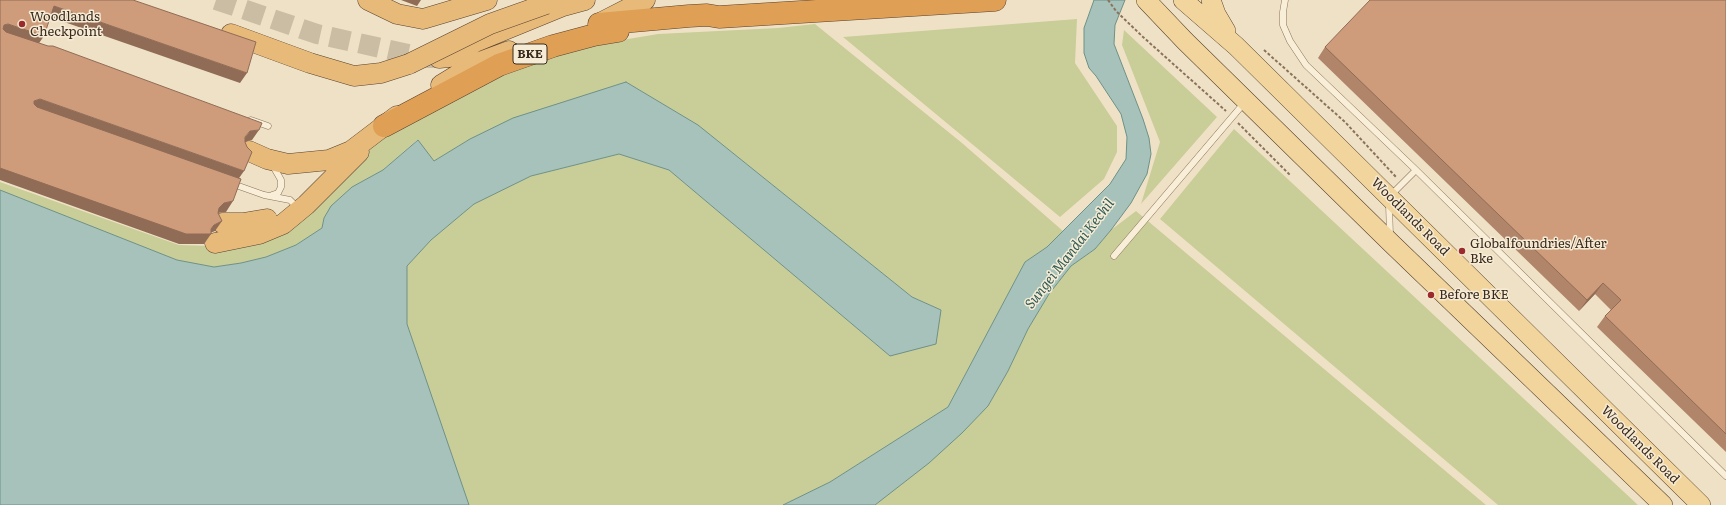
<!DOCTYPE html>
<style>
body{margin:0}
canvas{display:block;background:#efe1c5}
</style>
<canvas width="1726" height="505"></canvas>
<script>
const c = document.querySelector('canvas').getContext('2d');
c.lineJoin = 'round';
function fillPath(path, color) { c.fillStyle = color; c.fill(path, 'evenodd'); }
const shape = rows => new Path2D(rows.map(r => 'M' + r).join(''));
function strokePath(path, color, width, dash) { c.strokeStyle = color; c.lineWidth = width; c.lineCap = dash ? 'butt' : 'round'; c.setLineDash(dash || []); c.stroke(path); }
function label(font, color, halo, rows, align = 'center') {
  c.font = font + ' Literata,serif'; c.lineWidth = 3; c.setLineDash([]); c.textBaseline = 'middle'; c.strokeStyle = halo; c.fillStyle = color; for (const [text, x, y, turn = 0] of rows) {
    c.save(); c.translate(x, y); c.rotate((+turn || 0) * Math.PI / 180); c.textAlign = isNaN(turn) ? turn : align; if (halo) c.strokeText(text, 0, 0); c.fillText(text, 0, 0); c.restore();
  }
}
fillPath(shape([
 [1077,19,1075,63,1117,126,1117,152,1104,179,1060,217,843,37],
 [815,24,962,143,1063,231,1047,247,1025,262,948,407,830,482,783,505,469,505,407,324,407,266,431,240,474,204,531,176,619,154,669,170,890,356,941,310,912,297,698,125,626,82,470,139,434,161,417,140,383,170,352,187,324,218,322,228,296,245,266,257,241,263,214,267,177,260,0,190,0,182,179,245,213,246,260,236,399,126,457,91,558,53,616,41,658,34,778,28],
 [1124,30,1217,117,1141,204,1160,142,1122,45],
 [1234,129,1638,505,1498,505,1160,219],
 [1136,211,1486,505,875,505,929,463,988,406,1008,371,1028,329,1049,294,1071,266,1095,249,1111,230]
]), '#c9ce99');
const water = shape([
 [1094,0,1125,0,1115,25,1114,44,1143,119,1149,138,1151,154,1147,174,1131,203,1111,230,1095,249,1071,266,1049,294,1028,329,1008,371,988,406,962,433,929,463,875,505,783,505,830,482,948,407,1025,262,1047,247,1110,184,1126,159,1127,137,1121,114,1096,76,1089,68,1084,53,1084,28,1094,0],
 [626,82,698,125,912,297,941,310,936,344,890,356,669,170,619,154,531,176,474,204,431,240,407,266,407,324,469,505,0,505,0,190,177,260,214,267,241,263,266,257,296,245,322,228,324,218,331,206,352,187,383,170,418,140,434,161,470,139,513,118,626,82]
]);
fillPath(water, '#a7c2ba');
strokePath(water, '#6d9187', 1);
strokePath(shape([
 [216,0,317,34,426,58,435,58]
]), '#cbbda4', 20, [20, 10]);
const service = shape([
 [1285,0,1283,12,1283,25,1290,41,1306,65,1416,170,1726,476],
 [251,120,268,126],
 [233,184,264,195,290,200,296,206],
 [272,195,278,193,281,187,281,180,273,166],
 [1391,195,1416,170],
 [1389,204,1390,236],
 [1114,256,1245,102]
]);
const primary = shape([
 [1146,0,1185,41,1390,242,1663,505],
 [1183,0,1236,46,1701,505],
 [1211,0,1216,14,1226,31]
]);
const trunk = shape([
 [368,0,397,14,423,19,487,0],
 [602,22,645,0],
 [231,34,310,63,354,76,381,73,409,64],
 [439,58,449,57,475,42,563,6,585,0],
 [441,85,477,63,509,51],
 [249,151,267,159,288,164,329,160,351,151,397,116],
 [222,223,243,223,267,219],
 [215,243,259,234,283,224,306,205,359,152]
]);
const motorway = shape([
 [599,24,689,16,707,15,719,17,995,0],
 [384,126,499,65,553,46,594,35,618,31]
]);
strokePath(service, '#8b735b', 7);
strokePath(primary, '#58412f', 20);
strokePath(trunk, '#58412f', 21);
strokePath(motorway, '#58412f', 23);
strokePath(shape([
 [1108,0,1116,11,1143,37,1226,111],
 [1264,50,1345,122,1396,177],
 [1238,123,1291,176]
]), '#8b735b', 2, [3, 2]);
strokePath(service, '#f9efd9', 6);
strokePath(primary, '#f2d59d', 19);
strokePath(trunk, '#e8ba79', 20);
strokePath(motorway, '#df9f55', 22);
const trunkBridge = shape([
 [409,64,490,24,546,4]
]);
strokePath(trunkBridge, '#58412f', 21, []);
strokePath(trunkBridge, '#e8ba79', 20);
fillPath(shape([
 [1726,0,1726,452,1597,327,1605,316,1611,310,1595,294,1579,311,1318,58,1325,47]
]), '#b1856a');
fillPath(shape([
 [401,0,421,0,417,6],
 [54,6,247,73,240,83,47,16],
 [8,24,44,36,37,46,0,34,4,25],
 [40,99,244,171,237,181,32,109,34,101],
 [259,130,252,140,243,142,238,147,250,131],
 [0,168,214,225,222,221,215,231,208,234,211,234,204,244,179,244,0,180],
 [233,201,226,212,217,213,219,208,224,203],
 [1603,283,1595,294,1579,311,1587,300]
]), '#906c56');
const building = shape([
 [0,0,133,0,256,42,247,73,54,6,44,36,8,24,4,25,3,29,6,32,48,46,53,46,262,123,259,130,250,131,245,137,245,142,247,147,252,152,244,171,40,99,34,101,34,104,37,107,241,179,233,201,224,203,219,208,218,213,222,221,214,225,211,229,211,234,186,234,0,168,0,0],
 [1370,0,1726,0,1726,434,1605,316,1621,300,1603,283,1587,300,1325,47,1370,0]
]);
fillPath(building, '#ce9b7b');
strokePath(building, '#906c56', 1);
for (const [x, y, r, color] of [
 [22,24,4,"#9b2a2d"],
 [1462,251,4,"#9b2a2d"],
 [1431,295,4,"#9b2a2d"]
]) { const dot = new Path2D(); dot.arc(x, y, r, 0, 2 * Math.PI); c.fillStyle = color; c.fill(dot); strokePath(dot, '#f6ecd5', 1.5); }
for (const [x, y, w] of [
 [530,54,34]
]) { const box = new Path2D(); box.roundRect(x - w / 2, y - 10, w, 20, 3); c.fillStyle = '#f6ecd5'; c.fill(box); strokePath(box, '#3b2b1f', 1); }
label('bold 12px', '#3b2b1f', null, [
 ["BKE",530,54]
]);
label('13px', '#3b2b1f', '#f6ecd5', [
 ["Woodlands",30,17],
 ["Checkpoint",30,32],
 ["Globalfoundries/After",1470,244],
 ["Bke",1470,259],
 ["Before BKE",1439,295]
], 'left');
label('13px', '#3b2b1f', '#f6ecd5', [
 ["Woodlands Road",1410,217,45],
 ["Woodlands Road",1640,445,45]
]);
label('italic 14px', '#2e5a56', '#f6ecd5', [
 ["Sungei Mandai Kechil",1070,254,-52]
]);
</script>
